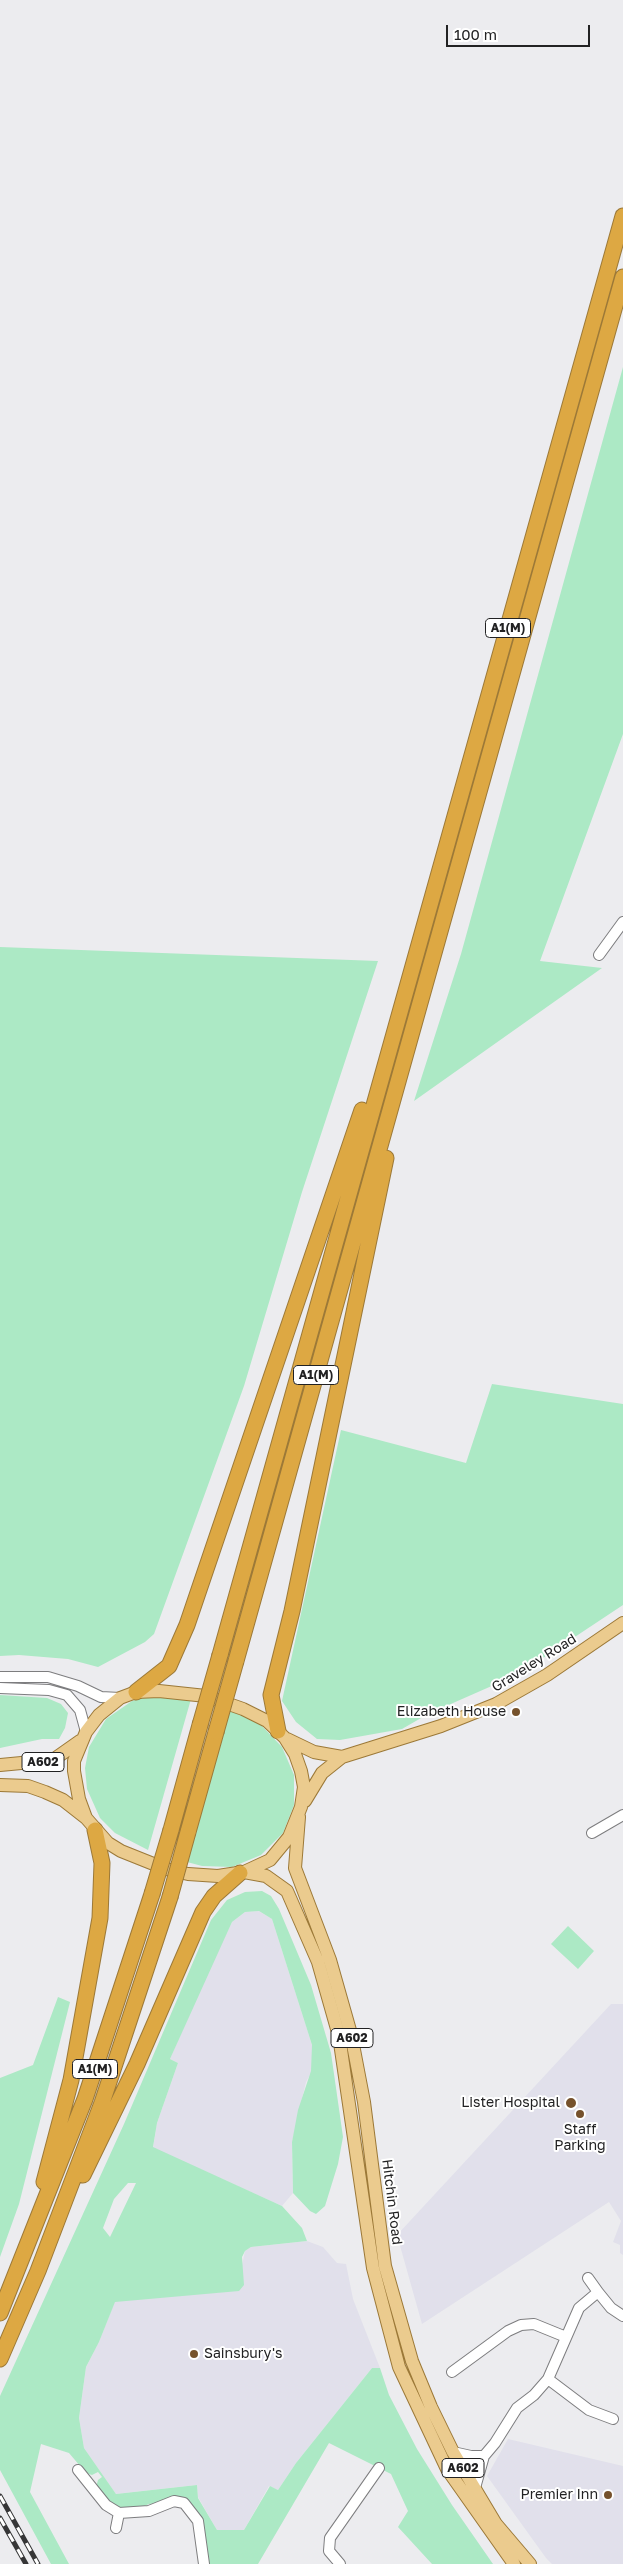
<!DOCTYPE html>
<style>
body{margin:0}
#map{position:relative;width:623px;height:2564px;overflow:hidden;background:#ececef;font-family:"Golos Text",sans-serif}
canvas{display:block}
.scale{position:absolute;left:446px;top:25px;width:144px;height:22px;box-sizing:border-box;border:2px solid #222223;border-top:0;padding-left:6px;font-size:15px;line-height:18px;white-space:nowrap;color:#222223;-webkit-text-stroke:4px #fff;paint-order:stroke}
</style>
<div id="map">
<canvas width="623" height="2564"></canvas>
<div class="scale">100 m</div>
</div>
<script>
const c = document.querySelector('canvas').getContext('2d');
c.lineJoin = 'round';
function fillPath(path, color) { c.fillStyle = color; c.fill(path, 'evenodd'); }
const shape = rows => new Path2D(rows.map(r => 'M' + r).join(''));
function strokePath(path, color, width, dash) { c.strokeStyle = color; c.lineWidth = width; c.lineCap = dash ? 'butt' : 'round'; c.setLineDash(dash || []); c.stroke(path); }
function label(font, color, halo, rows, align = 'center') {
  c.font = font + ' "Golos Text",sans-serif'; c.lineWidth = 4; c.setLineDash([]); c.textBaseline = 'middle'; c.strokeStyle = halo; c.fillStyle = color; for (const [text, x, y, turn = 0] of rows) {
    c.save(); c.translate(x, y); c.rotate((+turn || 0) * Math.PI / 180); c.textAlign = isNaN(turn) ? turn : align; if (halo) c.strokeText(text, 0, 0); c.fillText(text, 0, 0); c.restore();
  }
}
fillPath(shape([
 [259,1911,272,1919,312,2045,312,2071,306,2082,292,2142,293,2193,282,2206,153,2148,157,2123,178,2063,170,2059,208,1971,232,1922,245,1912],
 [611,2004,623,2004,623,2255,620,2253,620,2245,613,2242,621,2221,609,2202,422,2324,397,2235],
 [307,2241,323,2247,337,2263,346,2264,353,2299,380,2368,372,2368,296,2463,278,2490,269,2486,244,2530,217,2530,198,2497,197,2485,116,2494,84,2448,79,2418,86,2367,99,2342,115,2301,143,2297,242,2265,245,2251,251,2247],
 [508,2439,623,2466,623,2564,552,2564,546,2558,487,2476]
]), '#e1e0eb');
fillPath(shape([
 [623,367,623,734,540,961,602,968,414,1101,461,954],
 [0,947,378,961,302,1192,244,1386,154,1634,145,1642,98,1667,68,1659,19,1655,0,1656],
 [492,1384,623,1404,623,1605,519,1674,428,1714,402,1729,340,1740,317,1739,296,1722,282,1701,341,1430,466,1463],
 [0,1695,47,1698,61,1704,68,1713,65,1728,59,1739,42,1739,0,1748],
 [152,1695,191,1699,148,1850,115,1833,100,1818,87,1789,85,1768,89,1747,106,1719,132,1701],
 [230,1710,261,1725,282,1747,294,1775,294,1805,283,1833,261,1855,232,1867,202,1866,187,1862],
 [262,1891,271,1896,279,1909,311,1985,331,2053,343,2137,338,2164,325,2206,316,2214,310,2211,293,2193,292,2142,298,2110,311,2071,312,2045,272,1919,259,1911,245,1912,232,1922,170,2059,178,2063,157,2123,153,2147,282,2206,302,2228,307,2241,251,2247,245,2251,242,2257,244,2285,239,2291,115,2302,99,2342,86,2367,79,2418,84,2448,116,2494,197,2485,198,2498,217,2530,244,2530,270,2486,278,2490,296,2463,372,2368,380,2368,389,2395,417,2449,452,2505,493,2564,432,2564,398,2527,408,2511,391,2474,329,2443,258,2564,208,2564,189,2501,149,2504,140,2508,123,2509,109,2504,96,2487,98,2480,102,2477,98,2472,92,2475,86,2473,69,2453,41,2444,30,2492,69,2564,51,2564,0,2470,0,2396,124,2124,211,1920,227,1900,245,1892],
 [128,2183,136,2183,110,2237,103,2228,114,2199],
 [568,1926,594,1951,578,1969,551,1944],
 [58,1997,70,2002,19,2204,0,2257,0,2078,33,2065]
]), '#ace9c5');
const minor = shape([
 [599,955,623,922],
 [0,1677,48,1677,78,1686,101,1697,120,1698],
 [0,1688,49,1690,67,1695,80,1710,86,1732],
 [592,1833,623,1815],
 [598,2292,611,2308,623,2316],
 [452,2372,508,2331,521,2325,534,2324,566,2337],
 [548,2379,589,2410,613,2419],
 [453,2452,471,2456,484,2456],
 [78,2470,106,2505,119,2513,149,2511,174,2501,184,2503,198,2521,204,2564],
 [475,2488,484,2456,495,2443,517,2408,534,2395,548,2379,579,2308,598,2292,588,2278],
 [116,2528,119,2513],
 [340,2564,329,2551,330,2538,379,2468]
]);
const major = shape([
 [159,1691,206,1696,243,1709,267,1721,285,1738,295,1754,301,1771,304,1787,301,1807,289,1837,270,1860,244,1872,218,1876,188,1874,166,1869,121,1851,108,1843,86,1818,79,1799,74,1771,74,1761,86,1732,99,1715,120,1698,136,1692,159,1691],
 [287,1739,314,1752,342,1757],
 [0,1765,53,1760,80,1741],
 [0,1785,28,1786,45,1792,63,1800,86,1818],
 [305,1801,322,1773,342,1757,441,1726,496,1704,547,1675,623,1623],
 [299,1817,295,1868,330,1960,351,2034,364,2102,385,2266,412,2361,431,2407,453,2452,496,2524,530,2564],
 [244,1872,266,1876,287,1891,318,1962,339,2036,373,2268,399,2367,447,2469,514,2564]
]);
const highway = shape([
 [220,1655,623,216],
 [236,1661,623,277],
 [136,1692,169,1666,187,1625,362,1110],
 [278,1731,271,1695,292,1611,386,1158],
 [171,1830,200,1725],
 [188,1832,216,1732],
 [83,2175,137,2064,203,1912,214,1896,240,1873],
 [44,2182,71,2080,100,1918,102,1863,95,1830],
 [0,2313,85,2099,152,1894],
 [0,2359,38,2271,102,2103,170,1897]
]);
strokePath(minor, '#7d7d7f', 12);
strokePath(major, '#9c7938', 14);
strokePath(highway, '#9c7938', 17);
strokePath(minor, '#fff', 10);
strokePath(major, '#ebcb8e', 12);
strokePath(highway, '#dda843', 15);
const rail = shape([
 [0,2496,38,2564],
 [0,2518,26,2564]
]);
strokePath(rail, '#363637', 5);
strokePath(rail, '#fff', 3, [9]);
const highwayBridge = shape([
 [200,1725,220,1655],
 [216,1732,236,1661],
 [152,1894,171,1830],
 [170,1897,188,1832]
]);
strokePath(highwayBridge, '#9c7938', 17, []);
strokePath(highwayBridge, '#dda843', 15);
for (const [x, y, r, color] of [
 [516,1712,5,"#76522c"],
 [571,2103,6,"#76522c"],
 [580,2114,5,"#76522c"],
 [194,2354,5,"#76522c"],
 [608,2495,5,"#76522c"]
]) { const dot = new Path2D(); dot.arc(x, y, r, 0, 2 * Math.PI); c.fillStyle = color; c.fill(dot); strokePath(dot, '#fff', 2); }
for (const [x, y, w] of [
 [508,628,45],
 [316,1375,45],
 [43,1762,42],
 [352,2038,42],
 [95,2069,45],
 [463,2468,42]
]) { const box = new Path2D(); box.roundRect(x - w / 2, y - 9.5, w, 19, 4); c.fillStyle = '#fff'; c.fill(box); strokePath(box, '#222223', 1); }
label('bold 12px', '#222223', null, [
 ["A1(M)",508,628],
 ["A1(M)",316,1375],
 ["A602",43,1762],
 ["A602",352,2038],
 ["A1(M)",95,2069],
 ["A602",463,2468]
]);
label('14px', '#222223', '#fff', [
 ["Graveley Road",534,1663,-32],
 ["Hitchin Road",392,2202,83]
]);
label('14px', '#222223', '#fff', [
 ["Elizabeth House",506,1712],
 ["Lister Hospital",560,2103],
 ["Staff",580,2130,"center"],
 ["Parking",580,2146,"center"],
 ["Sainsbury's",204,2354,"left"],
 ["Premier Inn",598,2495]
], 'right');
</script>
